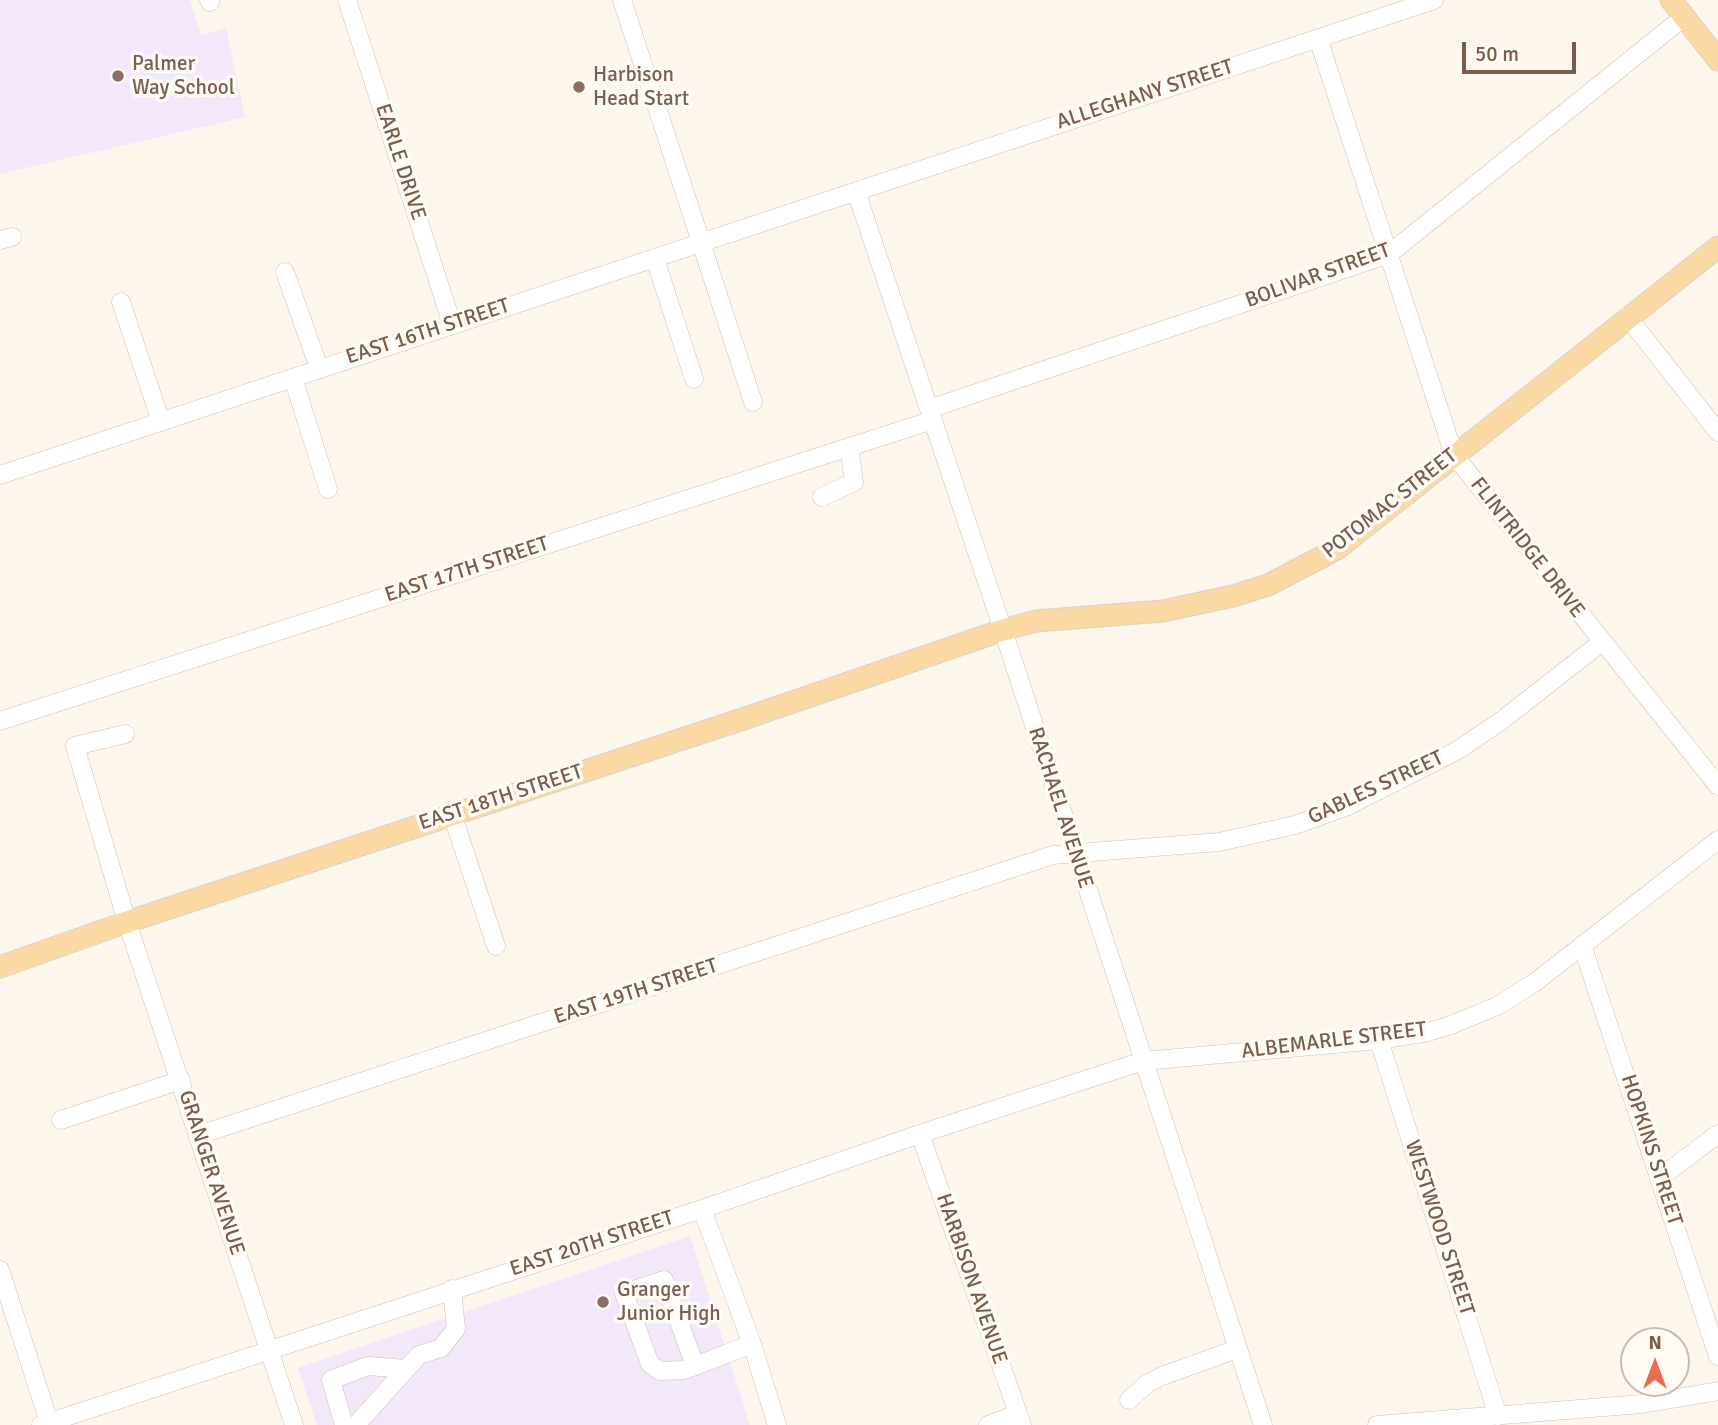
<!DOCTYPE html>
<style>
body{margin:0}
#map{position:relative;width:1718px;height:1425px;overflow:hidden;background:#fdf6ec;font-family:Signika,sans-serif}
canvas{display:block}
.north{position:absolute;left:1620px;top:1327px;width:70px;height:70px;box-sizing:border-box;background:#fffaf3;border:2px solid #cabbb1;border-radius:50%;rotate:0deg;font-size:19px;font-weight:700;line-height:28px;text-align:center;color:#7a5c4d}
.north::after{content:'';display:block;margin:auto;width:24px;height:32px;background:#e76f51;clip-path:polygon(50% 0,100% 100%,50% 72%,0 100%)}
.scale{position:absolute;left:1462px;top:42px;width:114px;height:32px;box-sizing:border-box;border:4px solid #7a5c4d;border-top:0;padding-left:9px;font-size:21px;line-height:24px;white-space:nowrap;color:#7a5c4d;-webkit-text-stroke:5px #fffaf3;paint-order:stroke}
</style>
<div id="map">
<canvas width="1718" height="1425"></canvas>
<div class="north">N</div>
<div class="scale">50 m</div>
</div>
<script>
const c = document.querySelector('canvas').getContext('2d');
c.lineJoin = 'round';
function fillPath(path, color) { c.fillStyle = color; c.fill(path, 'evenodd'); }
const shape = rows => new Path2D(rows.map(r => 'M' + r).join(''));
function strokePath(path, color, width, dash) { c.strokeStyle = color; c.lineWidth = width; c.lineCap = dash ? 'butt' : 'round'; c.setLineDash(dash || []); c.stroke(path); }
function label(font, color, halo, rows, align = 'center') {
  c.font = font + ' Signika,sans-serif'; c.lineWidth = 7; c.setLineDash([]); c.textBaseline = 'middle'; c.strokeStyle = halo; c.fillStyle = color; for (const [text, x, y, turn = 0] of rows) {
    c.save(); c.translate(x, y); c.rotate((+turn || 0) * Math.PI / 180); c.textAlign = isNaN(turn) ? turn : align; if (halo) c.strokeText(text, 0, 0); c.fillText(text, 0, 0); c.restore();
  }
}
fillPath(shape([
 [0,0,190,0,201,35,226,28,245,117,0,174],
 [690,1236,750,1425,317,1425,298,1368]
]), '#f3e8fa');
const minor = shape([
 [209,0,210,2],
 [347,0,452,324],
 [622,0,753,402],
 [1318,38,1454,455,1718,786],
 [856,191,1003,630,1263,1425],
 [0,240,12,237],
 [655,259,694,379],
 [285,272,319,368],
 [121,302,161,422],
 [1627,316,1718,432],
 [293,378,328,489],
 [929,409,1389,254,1684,17],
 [0,475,1434,0],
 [822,497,854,482,849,447],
 [0,721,933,420],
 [125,734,75,746,127,922,294,1425],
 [452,814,496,946],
 [1582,945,1718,1356],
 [1379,1040,1498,1416],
 [61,1120,181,1080],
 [920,1134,1022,1425],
 [199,1135,1053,855,1219,842,1295,825,1348,806,1458,750,1501,721,1602,642],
 [1661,1177,1718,1134],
 [702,1209,752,1344,777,1425],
 [0,1270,50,1425],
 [695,1366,664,1280,624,1293,650,1364,660,1371,684,1370,695,1366,752,1344],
 [1129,1400,1148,1383,1162,1376,1237,1349],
 [41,1425,702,1209,920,1134,1143,1061,1379,1040,1428,1032,1451,1025,1497,1006,1534,983,1718,840],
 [344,1425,331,1380,368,1366,406,1369],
 [356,1425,419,1355,441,1348,456,1329,452,1289],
 [988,1425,1018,1414],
 [1377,1425,1642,1404,1718,1391]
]);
const major = shape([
 [1671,0,1718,60],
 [0,967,127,922,743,719,1003,630,1036,621,1163,611,1233,596,1268,585,1337,549,1718,247]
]);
strokePath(minor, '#d1beb0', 19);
strokePath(major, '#dad1cd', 23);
strokePath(minor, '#fff', 18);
strokePath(major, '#fbd9a5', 21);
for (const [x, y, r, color] of [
 [118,76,7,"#8d6e63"],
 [579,87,7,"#8d6e63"],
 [603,1302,7,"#8d6e63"]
]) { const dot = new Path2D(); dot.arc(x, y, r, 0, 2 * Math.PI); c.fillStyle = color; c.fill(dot); strokePath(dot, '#fffaf3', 2.5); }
label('21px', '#785e54', '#fffaf3', [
 ["Palmer",132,64],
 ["Way School",132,88],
 ["Harbison",593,75],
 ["Head Start",593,99],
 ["Granger",617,1290],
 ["Junior High",617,1314]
], 'left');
label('21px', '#7a5c4d', '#fffaf3', [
 ["ALLEGHANY STREET",1145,95,-18],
 ["EARLE DRIVE",400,162,72],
 ["BOLIVAR STREET",1318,276,-20],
 ["EAST 16TH STREET",428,332,-18],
 ["POTOMAC STREET",1390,504,-38],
 ["FLINTRIDGE DRIVE",1527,548,52],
 ["EAST 17TH STREET",467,570,-18],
 ["GABLES STREET",1376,788,-25],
 ["EAST 18TH STREET",501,798,-18],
 ["RACHAEL AVENUE",1060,808,72],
 ["EAST 19TH STREET",636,992,-18],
 ["ALBEMARLE STREET",1334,1041,-7],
 ["HOPKINS STREET",1651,1150,72],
 ["GRANGER AVENUE",211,1173,72],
 ["WESTWOOD STREET",1439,1228,72],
 ["EAST 20TH STREET",592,1244,-18],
 ["HARBISON AVENUE",971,1279,71]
]);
</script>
